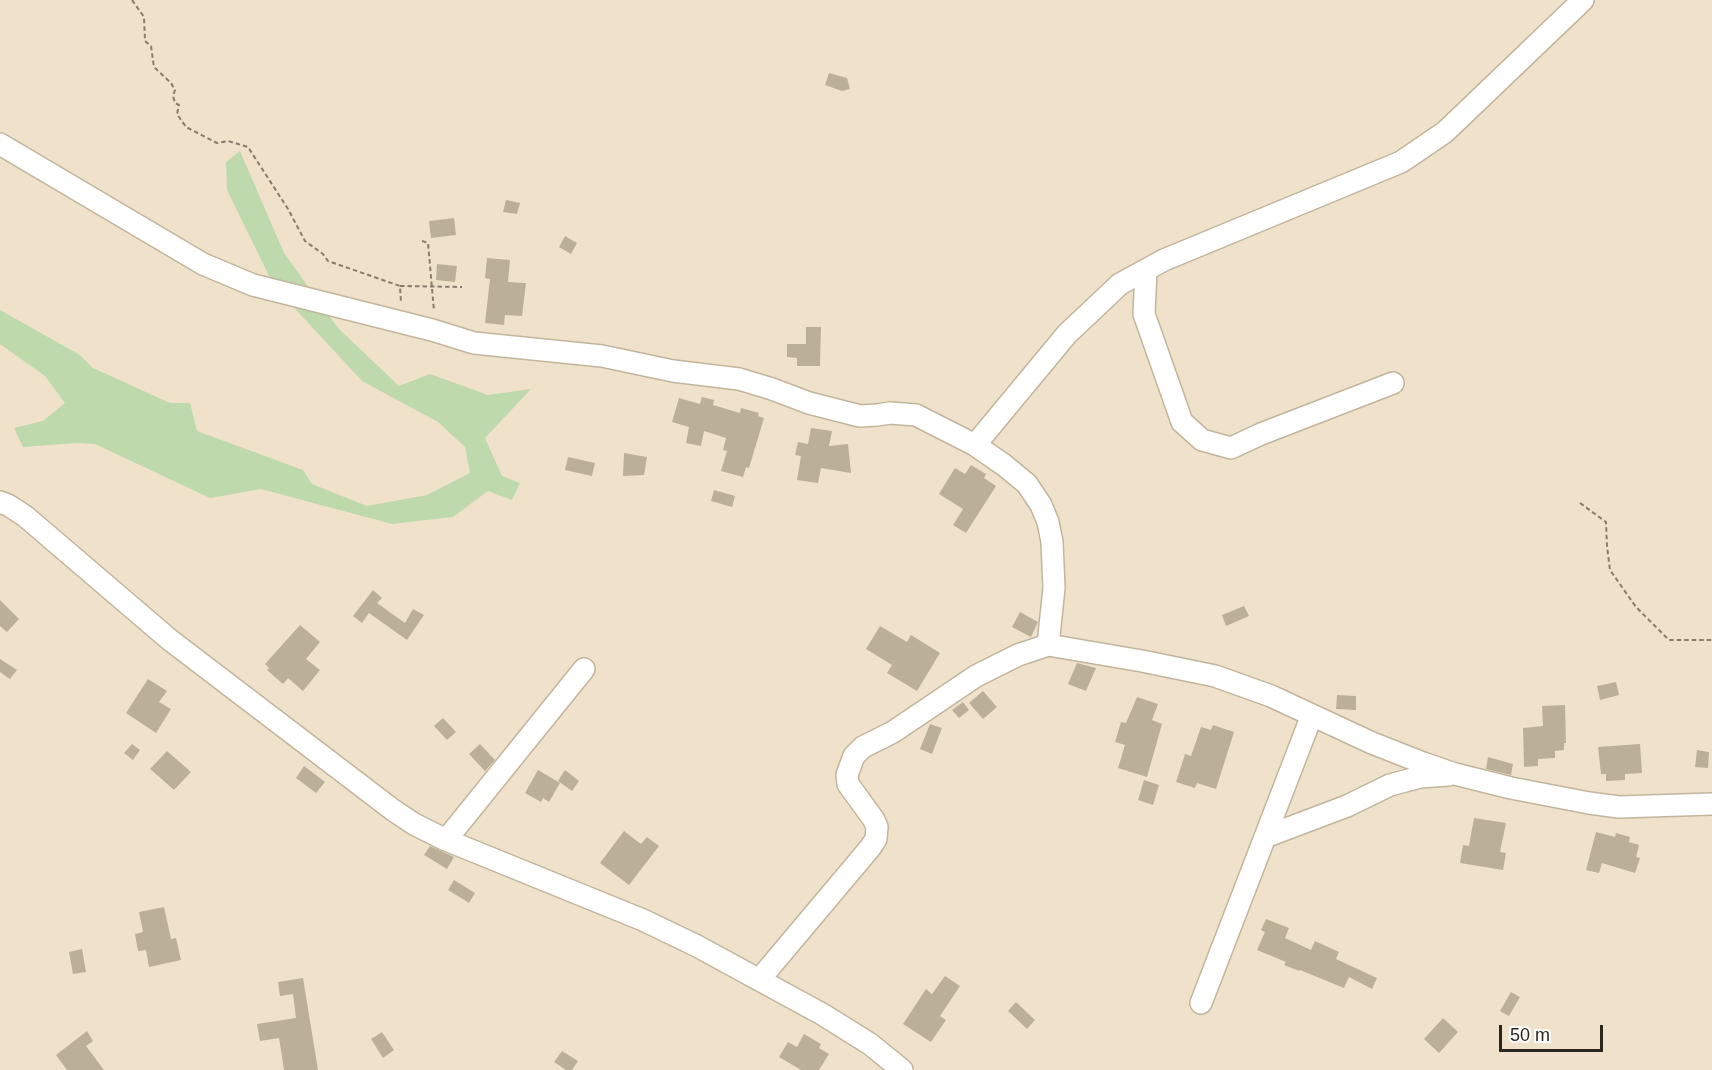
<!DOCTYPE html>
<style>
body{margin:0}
#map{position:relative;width:1712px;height:1070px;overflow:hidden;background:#f0e2ca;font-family:Arial,sans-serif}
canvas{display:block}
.scale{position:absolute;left:1499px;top:1025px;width:104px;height:27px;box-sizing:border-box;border:3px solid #2c271e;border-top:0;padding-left:8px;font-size:18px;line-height:21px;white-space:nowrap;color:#2c271e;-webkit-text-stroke:4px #fff;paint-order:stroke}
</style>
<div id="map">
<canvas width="1712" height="1070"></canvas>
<div class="scale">50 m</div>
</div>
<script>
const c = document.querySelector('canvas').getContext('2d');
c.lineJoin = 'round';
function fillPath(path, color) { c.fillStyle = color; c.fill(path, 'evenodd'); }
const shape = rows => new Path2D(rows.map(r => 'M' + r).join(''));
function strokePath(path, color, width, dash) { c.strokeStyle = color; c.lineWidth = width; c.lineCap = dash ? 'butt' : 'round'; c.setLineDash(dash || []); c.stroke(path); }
fillPath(shape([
 [240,151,284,253,338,328,399,386,430,374,488,395,531,389,485,438,502,476,520,483,512,500,488,491,453,517,392,524,261,489,210,498,95,444,77,443,23,447,14,428,43,421,65,403,45,376,0,344,0,310,80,355,93,368,170,403,190,403,197,431,303,470,312,484,367,506,427,495,470,473,465,447,438,422,362,381,274,286,227,190,226,162]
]), '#bed9ac');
fillPath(shape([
 [829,73,847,78,850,89,842,91,825,85],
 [506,200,520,203,517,214,503,212],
 [454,218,456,235,431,238,429,221],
 [565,236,577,243,571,254,559,247],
 [487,258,510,260,508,282,526,283,522,316,505,315,504,325,485,323,490,279,485,278],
 [437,264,457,266,455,282,436,280],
 [806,327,821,327,820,366,797,366,797,358,787,357,787,344,806,344],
 [702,397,714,400,713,405,740,413,741,408,759,413,758,416,764,418,749,468,746,467,743,477,721,471,727,451,723,450,726,438,704,431,701,446,686,443,689,427,672,422,679,398,700,404],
 [811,428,832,431,829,446,848,444,851,473,821,468,818,483,797,480,801,456,795,455,798,442,808,444],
 [624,453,647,457,644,475,623,476],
 [568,457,595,463,592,476,565,470],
 [971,465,986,474,984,478,996,486,966,533,953,525,963,509,939,494,955,468,965,474],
 [714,490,735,496,732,507,711,501],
 [373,590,382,598,377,603,405,623,413,609,424,615,407,640,369,613,362,623,353,616],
 [0,600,19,619,7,632,0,626],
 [1244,606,1249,616,1226,626,1222,615],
 [1020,612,1038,622,1031,637,1012,627],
 [300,625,320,642,306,659,320,670,303,691,288,678,283,684,267,670,269,668,265,664],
 [880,626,907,642,911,635,940,653,917,691,887,673,892,665,866,649],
 [0,659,17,670,10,679,0,672],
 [1077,663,1096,668,1086,691,1068,684],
 [148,679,167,691,159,702,171,709,156,733,126,713],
 [1616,682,1619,695,1600,700,1597,686],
 [983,691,997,707,983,719,969,703],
 [1337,695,1356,696,1356,710,1336,709],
 [1137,697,1158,704,1152,720,1162,724,1147,777,1118,768,1125,745,1115,742,1121,722,1126,723],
 [963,702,969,710,959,718,952,710],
 [1565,705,1566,743,1564,743,1564,750,1555,751,1555,758,1538,759,1538,766,1524,767,1523,728,1543,726,1542,706],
 [443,718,456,732,447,740,434,726],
 [930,724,942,728,932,754,920,749],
 [1213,725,1234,732,1216,789,1197,783,1195,788,1176,782,1185,754,1191,756,1201,727,1211,730],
 [132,744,140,750,133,760,124,753],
 [480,744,495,760,485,771,469,754],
 [1640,744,1642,773,1625,774,1625,780,1606,781,1606,774,1601,774,1598,747],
 [1697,750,1709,752,1708,768,1695,767],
 [167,751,191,772,174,790,150,769],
 [1488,757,1513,764,1511,775,1486,769],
 [304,766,325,782,316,793,296,778],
 [538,770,560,783,549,802,543,798,541,802,525,793],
 [565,770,579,781,572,791,558,781],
 [1144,780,1159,785,1153,805,1138,800],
 [1474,818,1506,823,1500,852,1506,853,1503,870,1460,863,1463,845,1469,846],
 [624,831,641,844,647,837,659,846,629,885,600,863],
 [1596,832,1615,837,1616,833,1630,837,1629,842,1639,845,1636,857,1640,858,1635,873,1602,863,1599,873,1586,870],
 [430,846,454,857,447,869,424,855],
 [454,880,475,893,469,903,448,890],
 [164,907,171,939,176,938,181,960,149,967,146,950,138,951,135,934,143,932,139,912],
 [1266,919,1289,928,1285,938,1311,950,1315,941,1339,952,1336,959,1377,978,1372,989,1349,977,1344,988,1300,970,1299,971,1284,965,1286,962,1257,950,1265,932,1261,930],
 [82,949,86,972,73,974,69,952],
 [945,976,960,986,940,1016,946,1020,931,1042,903,1024,926,989,932,994],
 [303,978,318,1070,284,1070,279,1038,260,1041,257,1024,296,1018,293,994,280,996,278,982],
 [1511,992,1520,997,1509,1016,1500,1011],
 [1016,1002,1035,1020,1027,1029,1008,1011],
 [1443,1018,1458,1032,1439,1053,1424,1039],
 [87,1031,93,1041,86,1046,104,1070,67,1070,56,1055],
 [382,1032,394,1050,383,1058,371,1039],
 [804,1034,821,1044,819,1048,829,1054,819,1070,801,1070,779,1057,788,1042,797,1047],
 [562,1051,578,1061,572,1070,566,1070,554,1062]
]), '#bcaf98');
const minor = shape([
 [0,144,203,264,253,285,432,330,474,343,602,356,673,371,739,379,772,389,809,403,860,416,877,415,890,413,916,415,975,445,1004,465,1027,484,1041,505,1048,522,1052,542,1054,588,1048,645],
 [1146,270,1144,314,1182,422,1202,440,1231,448,1261,434,1393,383],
 [975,445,1067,334,1120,284,1164,260,1401,162,1445,132,1583,0],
 [0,502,8,505,25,516,170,640,393,810,414,824,446,840,643,920,697,946,822,1014,870,1044,902,1070],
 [1265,837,1347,806,1390,785,1420,777,1448,775],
 [446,840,584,669],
 [759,980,870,848,876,839,877,827,874,820,848,784,847,775,854,756,863,747,893,732,976,676,1018,655,1048,645,1142,661,1215,676,1271,696,1372,743,1423,763,1455,774,1511,788,1589,803,1619,807,1712,804],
 [1201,1003,1312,715]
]);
strokePath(minor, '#c2b59d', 24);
strokePath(shape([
 [132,0,144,17,145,41,151,46,154,67,171,83,175,90,173,96,175,103,179,105,177,114,186,127,217,143,228,141,248,147,288,209,305,241,323,254,328,261,400,286,401,303],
 [422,241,428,243,434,311],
 [400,286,462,287],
 [1580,503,1606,522,1607,546,1610,570,1636,607,1669,640,1712,640]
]), '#867d6d', 2, [4.5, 3]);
strokePath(minor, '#fff', 21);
</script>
